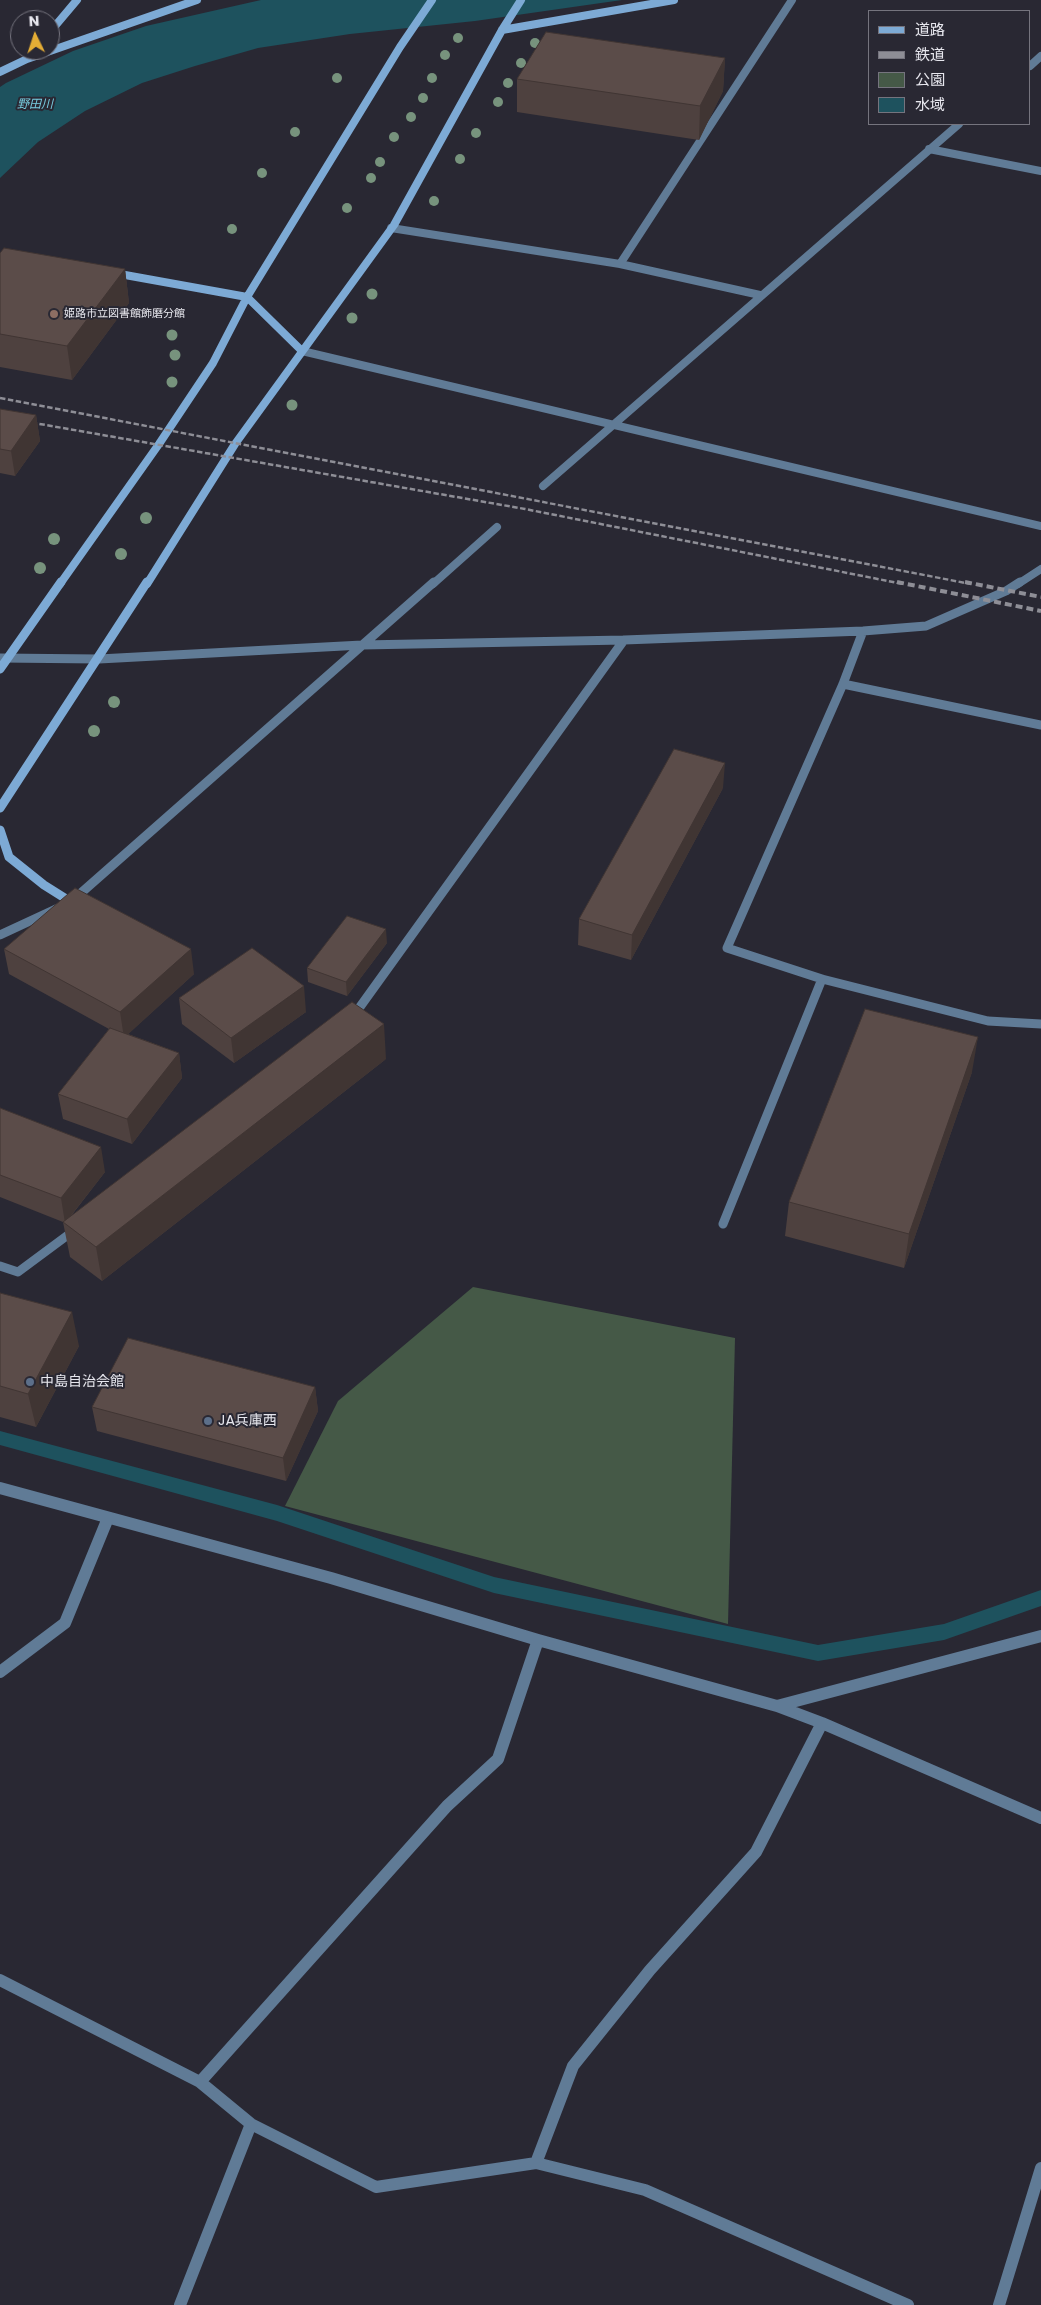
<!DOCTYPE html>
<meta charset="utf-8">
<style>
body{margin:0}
#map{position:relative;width:1041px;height:2305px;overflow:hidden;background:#292833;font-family:Poppins,"Noto Sans JP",sans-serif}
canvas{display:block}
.legend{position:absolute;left:868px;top:10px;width:162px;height:115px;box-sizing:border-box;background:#292833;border:1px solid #75747e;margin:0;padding:6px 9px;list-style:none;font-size:15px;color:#e7e7ee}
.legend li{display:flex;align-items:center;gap:10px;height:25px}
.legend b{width:25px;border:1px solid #75747e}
.north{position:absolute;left:10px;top:10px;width:50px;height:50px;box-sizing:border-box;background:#292833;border:1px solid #75747e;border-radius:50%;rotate:356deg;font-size:14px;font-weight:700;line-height:20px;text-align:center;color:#e7e7ee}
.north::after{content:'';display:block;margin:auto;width:18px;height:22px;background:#e4ad35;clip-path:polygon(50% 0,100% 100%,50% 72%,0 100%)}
</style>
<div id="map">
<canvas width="1041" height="2305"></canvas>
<ul class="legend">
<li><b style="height:6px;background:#7daad5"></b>道路</li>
<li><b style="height:6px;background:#8e8e96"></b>鉄道</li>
<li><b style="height:14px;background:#455947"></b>公園</li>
<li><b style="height:14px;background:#1e525e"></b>水域</li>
</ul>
<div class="north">N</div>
</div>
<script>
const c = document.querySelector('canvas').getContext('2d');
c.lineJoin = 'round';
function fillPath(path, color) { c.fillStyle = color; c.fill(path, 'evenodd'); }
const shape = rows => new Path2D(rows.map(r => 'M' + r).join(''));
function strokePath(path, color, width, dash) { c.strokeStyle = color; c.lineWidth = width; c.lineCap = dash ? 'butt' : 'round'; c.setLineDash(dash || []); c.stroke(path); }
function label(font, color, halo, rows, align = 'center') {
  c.font = font + ' Poppins,"Noto Sans JP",sans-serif'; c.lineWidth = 4; c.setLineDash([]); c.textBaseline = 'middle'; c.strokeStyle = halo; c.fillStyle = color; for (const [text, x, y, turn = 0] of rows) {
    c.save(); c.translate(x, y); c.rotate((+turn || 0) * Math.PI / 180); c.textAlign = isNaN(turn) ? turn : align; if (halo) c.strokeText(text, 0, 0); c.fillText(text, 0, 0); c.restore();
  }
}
fillPath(shape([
 [473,1287,735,1338,728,1624,285,1506,338,1401]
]), '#455947');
fillPath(shape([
 [261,0,622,0,475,21,350,34,258,48,195,66,142,83,85,111,38,142,0,178,0,87,6,83,73,51,146,26]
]), '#1e525e');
fillPath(shape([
 [0,1431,277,1505,494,1577,818,1645,944,1624,1041,1590,1041,1606,944,1640,818,1661,494,1593,277,1521,0,1445,0,1431]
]), '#1e525e');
strokePath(shape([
 [1030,66,1041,56],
 [929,149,1041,171],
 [391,228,620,264,792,0],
 [620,264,760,295],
 [302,351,1041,526],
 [543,486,959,124],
 [433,584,497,527],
 [1018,584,1041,569]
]), '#607b96', 8);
strokePath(shape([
 [863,631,843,684,727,948,822,979,988,1021,1041,1024],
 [0,658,99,659,362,645,624,640,863,631,926,626,1006,591,1020,582],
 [843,684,1041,725],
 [73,900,434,582],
 [0,935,58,908],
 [352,1018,624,640],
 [723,1224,822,979],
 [0,1266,18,1272,76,1229]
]), '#607b96', 9);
strokePath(shape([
 [0,1488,331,1578,538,1640,777,1706,1041,1636],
 [0,1672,65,1623,108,1518],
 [777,1706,822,1723,1041,1818],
 [0,1980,200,2082,251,2124,376,2187,536,2163,645,2190,908,2305],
 [200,2082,447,1806,498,1759,538,1640],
 [536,2163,573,2066,650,1970,756,1852,822,1723],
 [180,2305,251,2124],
 [999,2305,1041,2168]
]), '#607b96', 12);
strokePath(shape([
 [502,30,674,0],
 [50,32,77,0],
 [0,72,27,59,197,0],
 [114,273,247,297,302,351],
 [60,584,159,444,213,363,247,297,400,47,432,0],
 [147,584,235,444,394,225,502,30,521,0]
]), '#7daad5', 8);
strokePath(shape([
 [0,669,61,582],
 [0,808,147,582],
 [0,830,9,857,44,885,71,902]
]), '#7daad5', 9);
strokePath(shape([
 [0,398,971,584],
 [0,417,525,509,903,584]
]), '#8e8e96', 2.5, [5.5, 2.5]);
strokePath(shape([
 [897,582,1041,611],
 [965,582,1041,597]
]), '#8e8e96', 4, [7, 4]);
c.fillStyle = '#77937d';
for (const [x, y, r] of [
 [458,38,5],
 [535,43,5],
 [445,55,5],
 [521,63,5],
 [337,78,5],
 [432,78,5],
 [508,83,5],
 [423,98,5],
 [498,102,5],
 [411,117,5],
 [295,132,5],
 [476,133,5],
 [394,137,5],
 [460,159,5],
 [380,162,5],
 [262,173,5],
 [371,178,5],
 [434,201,5],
 [347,208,5],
 [232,229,5],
 [372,294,5.5],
 [352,318,5.5],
 [172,335,5.5],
 [175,355,5.5],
 [172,382,5.5],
 [292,405,5.5],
 [146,518,6],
 [54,539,6],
 [121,554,6],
 [40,568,6],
 [114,702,6],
 [94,731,6]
]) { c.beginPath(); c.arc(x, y, r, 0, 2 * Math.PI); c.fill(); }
fillPath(shape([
 [725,58,723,91,699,140,517,112,517,79],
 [0,253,125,269,129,303,72,380,0,367],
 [0,409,36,415,40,441,15,476,0,473],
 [723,788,631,960,578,945,579,919],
 [387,943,347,996,308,982,307,968],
 [4,949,194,974,128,1034,179,1053,182,1078,132,1144,63,1119,58,1094,109,1029,9,974],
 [179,998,306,1012,234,1063,182,1024],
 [386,1059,102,1281,70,1257,63,1222,0,1197,0,1108,105,1172,71,1216],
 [972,1072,904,1268,785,1236,789,1202],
 [0,1293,79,1346,36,1427,0,1417],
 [315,1387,318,1411,286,1481,97,1431,92,1407]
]), '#4e413f');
fillPath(shape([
 [725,58,723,91,699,140,700,106],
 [125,269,129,303,72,380,67,346],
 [36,415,40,441,15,476,11,451],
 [725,763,723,788,631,960,632,935],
 [386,929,387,943,347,996,346,982],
 [191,949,194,974,124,1038,120,1012],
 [304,986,306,1012,234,1063,231,1038],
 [384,1024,386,1059,102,1281,96,1247],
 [978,1037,972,1072,904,1268,909,1234],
 [179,1053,182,1078,132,1144,127,1119],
 [101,1147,105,1172,65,1223,61,1198],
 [72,1312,79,1346,36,1427,28,1394],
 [315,1387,318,1411,286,1481,283,1458]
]), '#403533');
const building = shape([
 [546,32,725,58,700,106,517,79,546,32],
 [4,248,125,269,67,346,0,334,0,253,4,248],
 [0,409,36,415,11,451,0,449,0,409],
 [674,749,725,763,632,935,579,919,674,749],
 [75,888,191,949,120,1012,4,949,75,888],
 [347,916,386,929,346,982,307,968,347,916],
 [252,948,304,986,231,1038,179,998,252,948],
 [352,1002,384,1024,96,1247,63,1222,352,1002],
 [865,1009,978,1037,909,1234,789,1202,865,1009],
 [110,1028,179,1053,127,1119,58,1094,110,1028],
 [0,1108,101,1147,61,1198,0,1175,0,1108],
 [0,1293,72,1312,28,1394,0,1386,0,1293],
 [128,1338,315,1387,283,1458,92,1407,128,1338]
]);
fillPath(building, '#5b4c49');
strokePath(building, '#403533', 1);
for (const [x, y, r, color] of [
 [54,314,5,"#8d6e63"],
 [30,1382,5,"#5c6f8a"],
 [208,1421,5,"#5c6f8a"]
]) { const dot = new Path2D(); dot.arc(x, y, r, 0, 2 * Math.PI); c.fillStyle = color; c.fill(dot); strokePath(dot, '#292833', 2); }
label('11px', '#e7e7ee', '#292833', [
 ["姫路市立図書館飾磨分館",64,314]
], 'left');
label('italic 12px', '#78cde1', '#292833', [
 ["野田川",35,105]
]);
label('14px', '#e7e7ee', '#292833', [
 ["中島自治会館",40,1382],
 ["JA兵庫西",218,1421]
], 'left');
</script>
